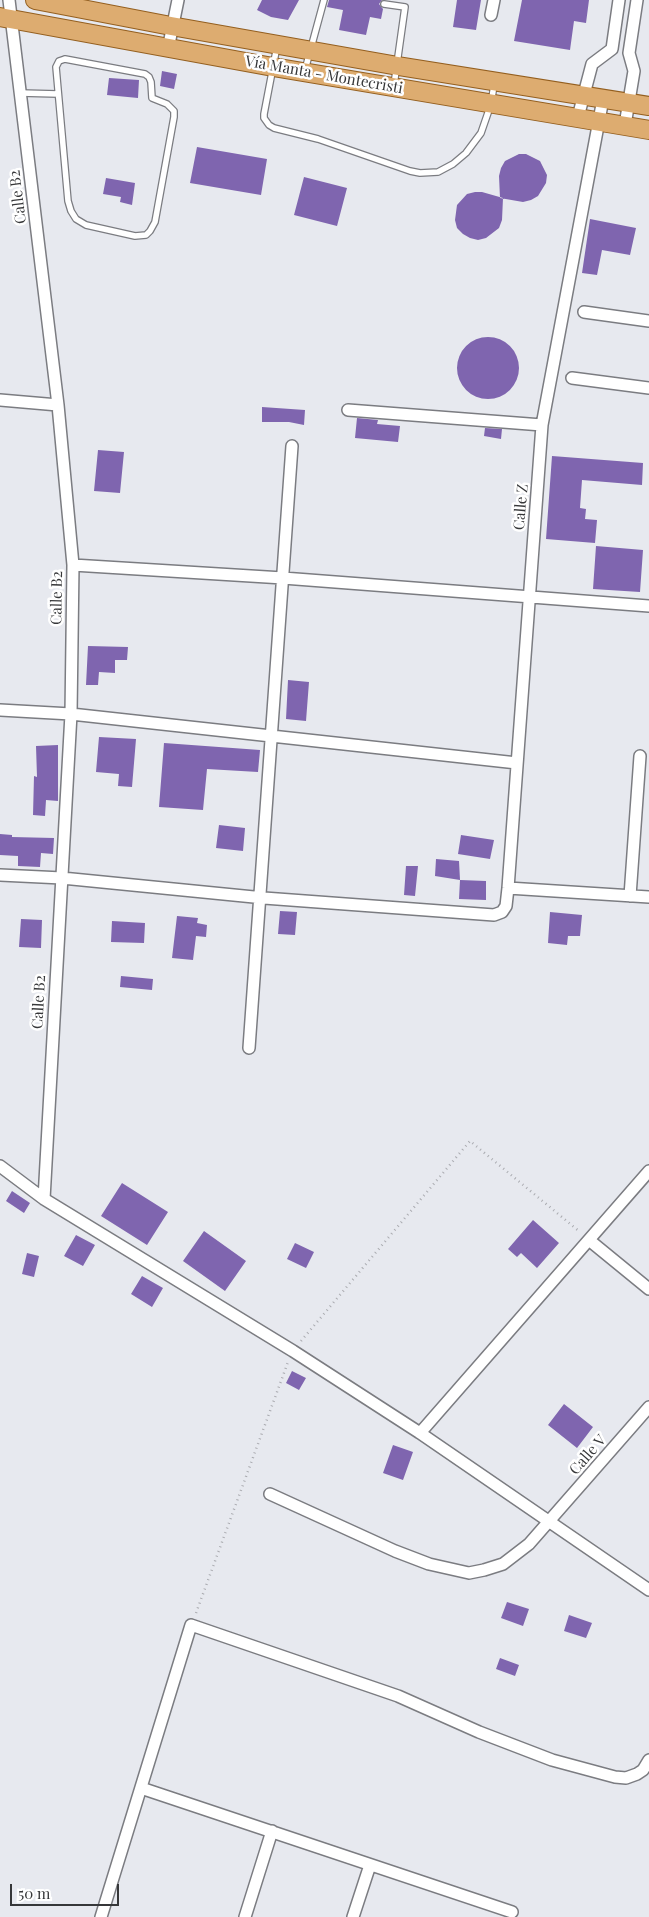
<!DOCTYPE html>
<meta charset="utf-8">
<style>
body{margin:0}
#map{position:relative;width:649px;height:1917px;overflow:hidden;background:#e7e9ef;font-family:"Playfair Display",serif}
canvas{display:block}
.scale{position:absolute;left:10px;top:1884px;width:109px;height:22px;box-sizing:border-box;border:2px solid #363739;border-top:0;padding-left:6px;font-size:15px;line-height:18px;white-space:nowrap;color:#363739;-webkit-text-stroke:4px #fff;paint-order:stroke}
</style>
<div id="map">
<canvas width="649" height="1917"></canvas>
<div class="scale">50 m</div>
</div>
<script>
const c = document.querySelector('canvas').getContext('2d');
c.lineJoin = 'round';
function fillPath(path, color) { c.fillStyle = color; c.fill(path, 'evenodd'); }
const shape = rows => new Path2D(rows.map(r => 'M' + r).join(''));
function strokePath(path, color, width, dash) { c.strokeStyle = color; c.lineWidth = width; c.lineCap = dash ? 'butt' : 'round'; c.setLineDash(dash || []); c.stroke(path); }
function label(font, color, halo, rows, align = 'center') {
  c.font = font + ' "Playfair Display",serif'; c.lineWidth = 5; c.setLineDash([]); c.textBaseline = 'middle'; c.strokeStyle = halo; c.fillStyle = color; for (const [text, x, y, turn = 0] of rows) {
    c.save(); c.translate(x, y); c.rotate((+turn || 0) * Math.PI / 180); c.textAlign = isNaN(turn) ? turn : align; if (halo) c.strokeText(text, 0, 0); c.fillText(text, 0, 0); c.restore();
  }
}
fillPath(shape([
 [262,0,299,0,288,20,271,17,257,10],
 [329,0,382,0,379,4,383,9,381,19,370,17,366,35,339,30,343,10,327,7],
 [457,0,481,0,476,30,453,27],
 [522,0,589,0,586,23,574,21,570,50,514,41],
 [162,71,177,74,174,89,160,86],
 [109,78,139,80,138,98,107,95],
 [197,147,267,159,261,195,190,183],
 [519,154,526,154,540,161,547,175,546,183,538,196,531,200,523,202,500,198,499,176,501,168,505,161],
 [304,177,347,188,337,226,294,215],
 [106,178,135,183,132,205,120,202,121,197,103,194],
 [475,192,482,192,503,198,502,220,499,228,486,238,478,240,470,238,463,234,457,228,455,220,457,205,467,194],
 [590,219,636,228,630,255,602,250,597,275,582,273],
 '457 368a31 31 0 1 1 62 0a31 31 0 1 1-62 0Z',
 [262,407,305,410,304,425,289,422,262,422],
 [357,418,378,420,377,424,400,426,398,442,355,438],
 [485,428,502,429,501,439,484,436],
 [98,450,124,452,120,493,94,491],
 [552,456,643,463,642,485,582,480,580,508,586,509,585,519,597,520,595,543,546,539],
 [596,546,643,550,640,592,593,589],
 [88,646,128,647,127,660,115,660,115,673,99,672,98,685,86,685],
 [288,680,309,682,306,721,286,719],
 [99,737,136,739,132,787,118,786,119,774,96,772],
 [164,743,260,750,258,772,207,769,203,810,159,807],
 [58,745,58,801,46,800,45,816,33,815,34,776,37,777,36,746],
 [219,825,245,828,243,851,216,848],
 [0,834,12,835,12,837,54,838,53,854,41,853,40,867,18,866,18,856,0,855],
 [461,835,494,840,490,859,458,854],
 [436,859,459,861,460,880,435,876],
 [406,866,418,866,415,896,404,895],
 [460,880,486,881,486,900,459,899],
 [280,911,297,912,295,935,278,934],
 [550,912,582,915,580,936,568,936,567,945,548,943],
 [177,916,198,918,197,923,207,925,206,937,196,936,193,960,172,958],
 [21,919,42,920,41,948,19,947],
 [112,921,145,923,144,943,111,942],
 [121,976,153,979,152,990,120,987],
 [122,1183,168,1212,147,1245,101,1216],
 [12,1191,30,1203,24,1213,6,1201],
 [533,1220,559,1243,537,1268,521,1253,517,1257,508,1249],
 [204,1231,246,1261,225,1291,183,1261],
 [76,1235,95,1245,83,1266,64,1256],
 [295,1243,314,1252,306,1268,287,1259],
 [27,1253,39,1256,34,1277,22,1274],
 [142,1276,163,1288,152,1307,131,1294],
 [292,1371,306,1378,299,1390,286,1383],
 [564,1404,593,1427,577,1448,548,1425],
 [393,1445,413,1452,403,1480,383,1473],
 [507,1602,529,1609,523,1626,501,1618],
 [569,1615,592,1623,586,1638,564,1631],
 [500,1658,519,1665,515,1676,496,1669]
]), '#7f65af');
const service = shape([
 [384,4,405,7,394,85],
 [277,46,264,114,264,118,269,125,274,128,318,139,410,171,420,173,438,172,453,164,466,153,481,133,491,104,494,85],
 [65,59,145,74,149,77,151,82,152,98,167,104,174,111,174,117,155,222,150,231,146,235,135,236,86,225,76,219,71,211,68,201,56,67,59,61,65,59],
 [305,70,324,0],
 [20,93,58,94]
]);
const minor = shape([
 [9,0,58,405,73,565,71,714,44,1199],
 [491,15,494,0],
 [168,49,178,0],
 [578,117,592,64,612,49,619,0],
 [625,125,634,71,629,53,637,0],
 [584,312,649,321],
 [572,378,649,388],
 [0,400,58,405],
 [348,410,542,425],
 [73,565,283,578,649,606],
 [0,710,71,714,517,763],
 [0,875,62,878,264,898,494,915,502,912,506,906,508,888,542,425,603,99],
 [508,888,649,897],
 [630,896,640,756],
 [249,1048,292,446],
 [0,1166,44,1199,293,1351,420,1433,649,1590],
 [589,1240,649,1289],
 [420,1433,649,1171],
 [270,1494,395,1551,429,1564,469,1573,484,1570,503,1564,529,1544,649,1407],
 [141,1788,512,1912],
 [101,1917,191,1625,398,1696,479,1732,552,1760,615,1777,626,1778,637,1774,643,1770,649,1760],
 [245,1917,272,1831],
 [353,1917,370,1865]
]);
const primary = shape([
 [35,0,171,26,398,66,649,106],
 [0,17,273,67,649,130]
]);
strokePath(service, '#7b7c81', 8);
strokePath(minor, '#7b7c81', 14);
strokePath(primary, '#945f1f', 20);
strokePath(shape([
 [301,1341,470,1141,580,1232],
 [196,1613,288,1362]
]), '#aaabb0', 2.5, [1, 4]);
strokePath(service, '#fff', 5.5);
strokePath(minor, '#fff', 11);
strokePath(primary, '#ddac70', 18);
label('15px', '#363739', '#fff', [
 ["Vía Manta - Montecristi",324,75,10],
 ["Calle B2",18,197,-97],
 ["Calle Z",521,507,-85],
 ["Calle B2",57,598,-89],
 ["Calle B2",39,1002,-87],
 ["Calle V",588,1455,-49]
]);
</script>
